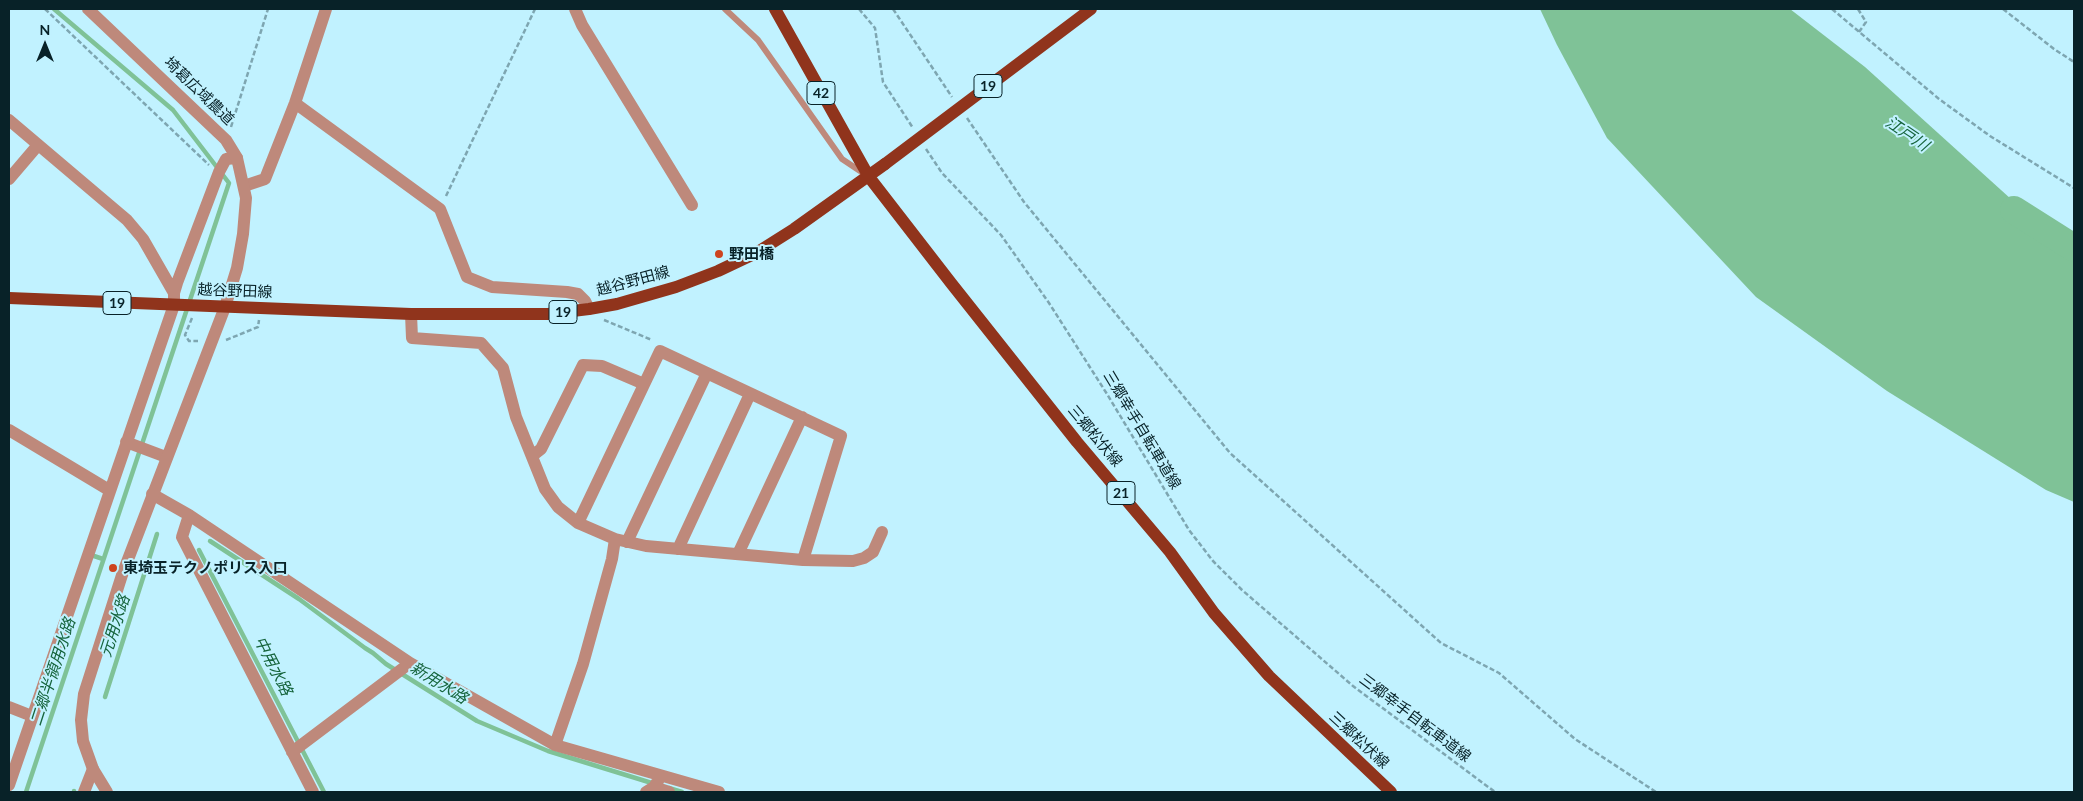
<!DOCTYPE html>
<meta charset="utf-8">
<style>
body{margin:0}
#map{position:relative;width:2083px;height:801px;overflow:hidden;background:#c1f2ff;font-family:Lato,sans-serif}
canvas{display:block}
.frame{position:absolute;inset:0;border:10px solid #082228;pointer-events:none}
.north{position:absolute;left:20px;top:20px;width:50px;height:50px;-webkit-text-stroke:4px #c1f2ff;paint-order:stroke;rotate:0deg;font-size:14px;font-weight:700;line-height:20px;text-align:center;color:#082228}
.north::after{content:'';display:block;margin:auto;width:18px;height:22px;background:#082228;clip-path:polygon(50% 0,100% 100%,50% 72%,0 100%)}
</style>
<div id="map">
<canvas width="2083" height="801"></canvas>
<div class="frame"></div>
<div class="north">N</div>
</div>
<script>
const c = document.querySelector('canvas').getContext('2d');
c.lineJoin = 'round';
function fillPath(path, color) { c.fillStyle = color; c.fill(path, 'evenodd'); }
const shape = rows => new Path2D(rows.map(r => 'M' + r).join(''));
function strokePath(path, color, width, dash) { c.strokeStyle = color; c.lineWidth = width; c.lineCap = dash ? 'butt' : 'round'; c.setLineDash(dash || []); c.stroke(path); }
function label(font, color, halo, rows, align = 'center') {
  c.font = font + ' Lato,"Noto Sans JP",sans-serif'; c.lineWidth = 4; c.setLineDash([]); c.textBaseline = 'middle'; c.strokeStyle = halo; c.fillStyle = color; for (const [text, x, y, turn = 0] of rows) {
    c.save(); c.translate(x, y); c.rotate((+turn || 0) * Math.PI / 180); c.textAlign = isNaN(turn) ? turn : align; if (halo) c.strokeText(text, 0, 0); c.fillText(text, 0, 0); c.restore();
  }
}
fillPath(shape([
 [1540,9,1790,9,1865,67,2074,256,2074,502,2046,490,1887,391,1756,297,1607,138,1557,45]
]), '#7fc297');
strokePath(shape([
 [210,541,299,599,365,648,373,653,386,664,477,721,548,751,655,784],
 [199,550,324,792],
 [91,555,103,559],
 [105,697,157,534],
 [669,788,682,792],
 [26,792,229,183,173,110,54,9],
 [74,792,74,791]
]), '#7fc297', 4.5);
strokePath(shape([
 [2014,210,2074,248]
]), '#7fc297', 28);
strokePath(shape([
 [45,9,209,165],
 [859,9,875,28,883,82,913,128],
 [893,9,952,97],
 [1832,9,1939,99,1990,136,2074,188],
 [1858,9,1866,22,1859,32],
 [2003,9,2054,49,2074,62],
 [967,118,1024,202,1230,453,1441,643,1499,673,1575,739,1656,792],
 [231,127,268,9],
 [926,149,942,173,1001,235,1049,303,1107,394,1189,530,1213,561,1242,590,1353,686,1495,792],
 [446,196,535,9],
 [246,287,257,288],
 [203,292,212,286,218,286],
 [192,318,185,335,189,341,198,341],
 [604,320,652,340],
 [226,340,258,327,259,320]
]), '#7ea6b1', 2.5, [5, 2.5]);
strokePath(shape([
 [725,9,758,40,842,159,863,173]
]), '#be897b', 6);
strokePath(shape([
 [575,9,582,25,692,205],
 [295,103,440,209,467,277,492,287,567,292,578,294,585,301,589,309],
 [9,120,127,220,143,239,174,293],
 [9,179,38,145],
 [244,186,265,179,295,103,326,9],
 [411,314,412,338,481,343,503,368,516,417,545,489,558,507,578,523,615,539,646,546,803,560,853,561,864,558,873,552,882,532],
 [9,430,109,490],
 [126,442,166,457],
 [532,456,541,449,583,365,602,366,644,384],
 [152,494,189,515,410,663,555,745,719,792],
 [189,515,182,537,313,792],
 [578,523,660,351,841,436,803,560],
 [627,542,707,373],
 [678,549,750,394],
 [738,554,802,417],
 [9,707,32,716],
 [555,745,583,664,612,559,615,539],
 [292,752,410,663],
 [9,785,174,305,174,293,177,283,219,172,226,159,237,158],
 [654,787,669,792],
 [84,792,93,769],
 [646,792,654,787,661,776]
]), '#be897b', 12);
strokePath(shape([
 [88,9,226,140,237,158,246,198,243,234,237,268,225,307,122,575,84,694,81,720,83,741,93,769,107,792]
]), '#be897b', 12);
strokePath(shape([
 [775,9,869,177,951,283,1077,442,1170,552,1214,613,1269,676,1391,792],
 [9,298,411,314,548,314,589,309,617,304,676,287,718,271,756,253,794,229,885,164]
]), '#90341c', 12);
strokePath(shape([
 [885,164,1091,9]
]), '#90341c', 12);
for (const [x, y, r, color] of [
 [719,254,5,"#cd441f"],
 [113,568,5,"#cd441f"]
]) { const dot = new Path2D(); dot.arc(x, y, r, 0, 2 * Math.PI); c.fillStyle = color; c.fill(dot); strokePath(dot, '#c1f2ff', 2); }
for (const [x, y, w] of [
 [988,86,28],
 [821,93,28],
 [117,303,28],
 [563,312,28],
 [1121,493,28]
]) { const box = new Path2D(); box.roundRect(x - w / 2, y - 11.5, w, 23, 4); c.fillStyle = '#c1f2ff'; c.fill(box); strokePath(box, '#082228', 1); }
label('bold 14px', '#082228', null, [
 ["19",988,86],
 ["42",821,93],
 ["19",117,303],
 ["19",563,312],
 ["21",1121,493]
]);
label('15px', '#082228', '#c1f2ff', [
 ["埼葛広域農道",199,91,44],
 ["越谷野田線",633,281,-15],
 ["越谷野田線",235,291,2],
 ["三郷幸手自転車道線",1142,430,59],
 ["三郷松伏線",1095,436,50],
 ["三郷幸手自転車道線",1415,718,37],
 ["三郷松伏線",1359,740,43]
]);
label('bold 15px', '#082228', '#c1f2ff', [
 ["野田橋",729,254],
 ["東埼玉テクノポリス入口",123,568]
], 'left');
label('italic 16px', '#16643c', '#c1f2ff', [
 ["江戸川",1907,134,34],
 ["元用水路",115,626,-72],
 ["中用水路",273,666,63],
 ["二郷半領用水路",53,672,-72],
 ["新用水路",439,683,32]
]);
</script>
